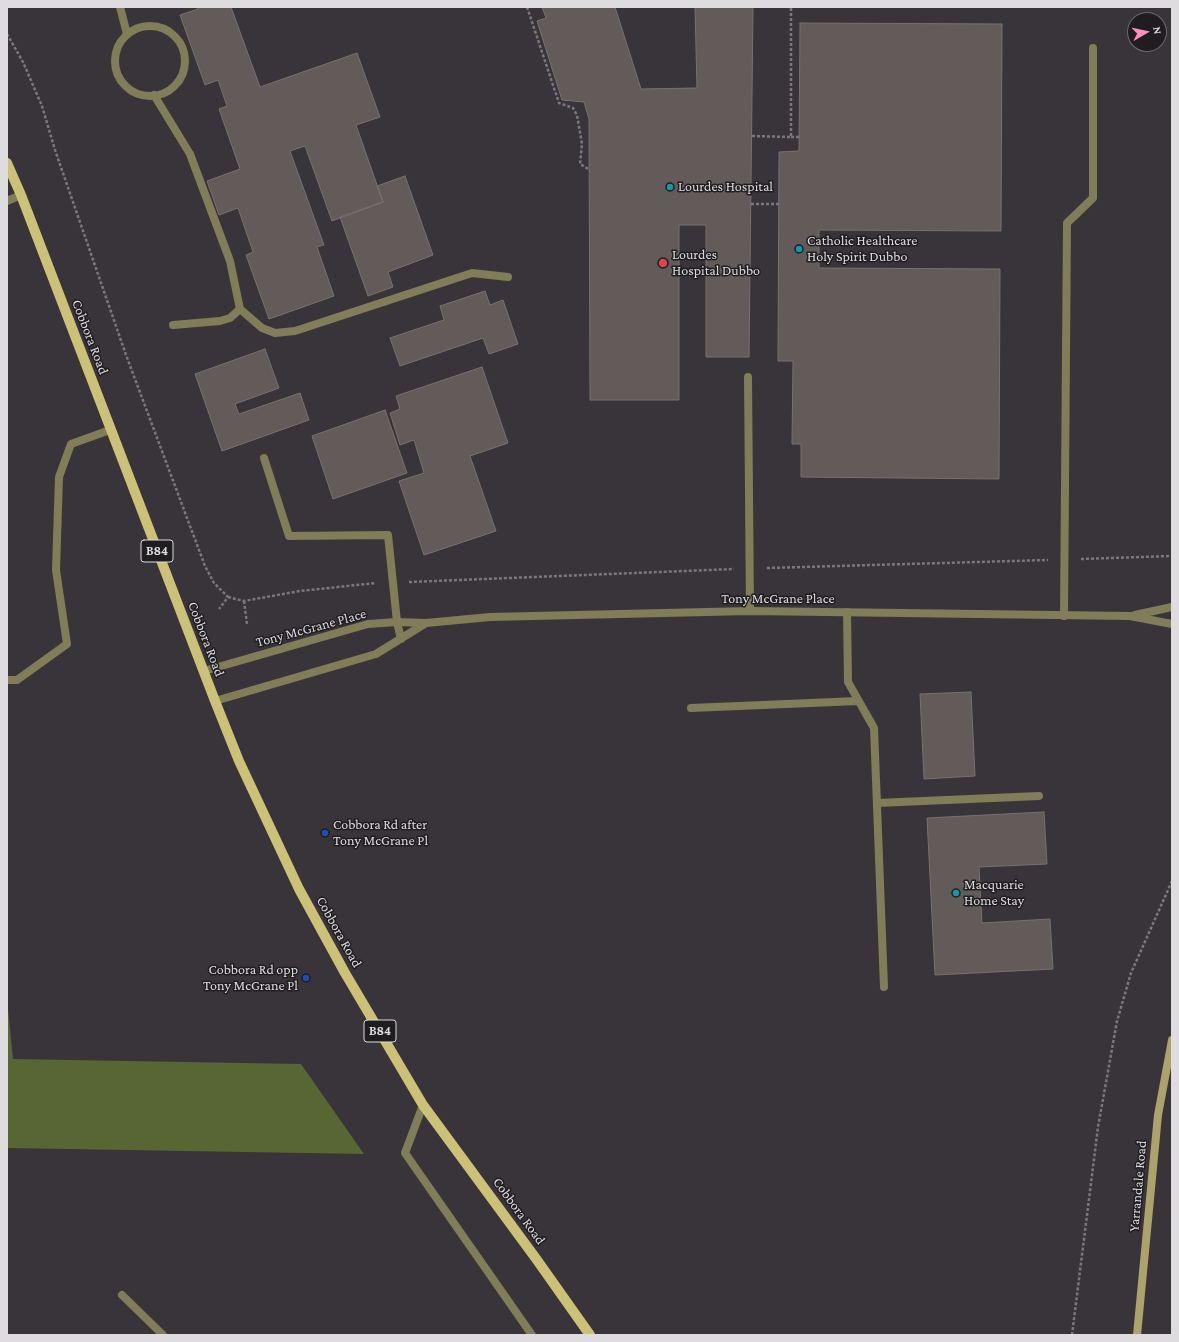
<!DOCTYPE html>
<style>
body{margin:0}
#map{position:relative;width:1179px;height:1342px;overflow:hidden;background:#393439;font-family:"Crimson Pro",serif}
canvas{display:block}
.frame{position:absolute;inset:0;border:8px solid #dfdcdf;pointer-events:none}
.north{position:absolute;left:1127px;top:12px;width:40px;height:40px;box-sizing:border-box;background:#1f1d1f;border:1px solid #6c696c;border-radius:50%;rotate:81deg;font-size:11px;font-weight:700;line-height:16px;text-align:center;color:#dfdcdf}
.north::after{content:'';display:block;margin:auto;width:14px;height:18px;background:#fe8ebb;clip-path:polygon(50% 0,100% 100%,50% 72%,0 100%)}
</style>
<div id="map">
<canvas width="1179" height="1342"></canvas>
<div class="frame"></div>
<div class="north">N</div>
</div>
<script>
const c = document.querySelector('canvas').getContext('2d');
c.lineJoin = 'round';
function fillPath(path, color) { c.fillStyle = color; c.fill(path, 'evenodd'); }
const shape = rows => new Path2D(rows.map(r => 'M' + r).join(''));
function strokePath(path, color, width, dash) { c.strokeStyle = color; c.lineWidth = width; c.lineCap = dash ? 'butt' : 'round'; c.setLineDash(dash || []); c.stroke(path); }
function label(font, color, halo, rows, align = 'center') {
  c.font = font + ' "Crimson Pro",serif'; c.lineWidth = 3; c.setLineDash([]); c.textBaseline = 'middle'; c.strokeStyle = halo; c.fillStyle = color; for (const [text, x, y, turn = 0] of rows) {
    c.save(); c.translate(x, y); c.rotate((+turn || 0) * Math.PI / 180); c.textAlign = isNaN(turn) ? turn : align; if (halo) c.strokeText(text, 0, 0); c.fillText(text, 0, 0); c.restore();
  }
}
fillPath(shape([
 [7,998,13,1059,301,1064,364,1154,7,1148]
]), '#576633');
const building = shape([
 [197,7,231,7,260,87,357,53,380,117,356,125,383,202,332,221,305,146,290,151,324,245,317,247,334,296,269,319,246,255,253,252,238,208,219,215,207,181,240,169,219,109,227,106,218,80,205,85,180,15,198,9,197,7],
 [542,7,615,7,641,89,697,88,695,7,753,7,749,357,706,357,706,225,679,225,679,400,590,400,589,119,584,102,562,100,537,21,546,18,542,7],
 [800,23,1002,24,1001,231,819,230,819,268,1000,269,999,479,801,477,801,444,792,444,793,361,778,361,779,152,799,151,800,23],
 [405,176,433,255,388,272,393,287,368,296,340,217,383,202,377,186,405,176],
 [485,291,490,305,503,300,518,344,489,354,483,338,400,366,390,338,444,320,440,306,485,291],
 [265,349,279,388,235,404,239,414,300,393,309,420,222,451,195,374,265,349],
 [482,367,508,443,470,456,496,531,424,555,399,481,424,473,414,440,400,445,390,413,400,409,396,396,482,367],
 [385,410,407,473,333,499,312,436,385,410],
 [971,692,975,776,924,779,920,694,971,692],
 [1044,812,1047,864,979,867,982,923,1050,919,1053,969,935,975,927,818,1044,812]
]);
fillPath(building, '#635b5a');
strokePath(building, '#79716f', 1);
strokePath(shape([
 [527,7,559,103,573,108,577,115,582,144,580,164,590,170],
 [7,34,23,62,42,106,55,150,126,355,205,566,214,583,228,597,219,609],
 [752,136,791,137,791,7],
 [791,137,799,137],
 [751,204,779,204],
 [1081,559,1172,556],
 [767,568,1048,560],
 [409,582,734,569],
 [228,597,244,601,300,591,376,583],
 [244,601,247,624],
 [1072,1335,1098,1127,1117,1021,1131,973,1172,881]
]), '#7b777b', 2.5, [3, 2]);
strokePath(shape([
 [120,7,127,34],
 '115 61a35 35 0 1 1 70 0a35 35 0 1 1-70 0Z',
 [154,95,190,154,230,261,240,309,230,318,220,321,173,325],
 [240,309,262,328,275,333,295,331,472,273,508,277],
 [748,377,750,611],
 [264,458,289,536,388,535,397,622,401,639],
 [847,612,848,682,874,728,884,987],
 [1064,616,1067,223,1093,198,1093,48],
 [7,680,17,680,67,644,56,570,59,477,71,444,110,430],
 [691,708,858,701],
 [877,803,1039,796],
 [423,1105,405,1153,532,1335]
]), '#817d59', 8);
strokePath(shape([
 [7,201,21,195],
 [1135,615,1172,607],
 [204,671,368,624,397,622,426,623,490,617,750,611,1130,616,1172,624],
 [215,701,376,654,426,623],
 [122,1295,163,1335]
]), '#817d59', 8);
strokePath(shape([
 [1137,1335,1158,1115,1172,1040]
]), '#aba46a', 8);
strokePath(shape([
 [7,163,21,195,215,701,239,761,299,889,345,973,423,1105,537,1260,590,1335]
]), '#ccc277', 10);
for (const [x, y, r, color] of [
 [670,187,4,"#0f9aa8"],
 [799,249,4,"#0f9aa8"],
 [663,263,5,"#e0444e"],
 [325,833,4,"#1a4fb4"],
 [956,893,4,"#0f9aa8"],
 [306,978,4,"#1a4fb4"]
]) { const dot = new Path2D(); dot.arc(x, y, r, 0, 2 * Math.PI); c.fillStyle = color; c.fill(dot); strokePath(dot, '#1f1d1f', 1.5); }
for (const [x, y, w] of [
 [157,551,32],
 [380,1031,32]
]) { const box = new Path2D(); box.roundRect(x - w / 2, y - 11, w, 22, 3); c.fillStyle = '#1f1d1f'; c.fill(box); strokePath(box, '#dfdcdf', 1); }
label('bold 13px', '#dfdcdf', null, [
 ["B84",157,551],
 ["B84",380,1031]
]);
label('14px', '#dfdcdf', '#1f1d1f', [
 ["Lourdes Hospital",678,187],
 ["Catholic Healthcare",807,241],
 ["Holy Spirit Dubbo",807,257],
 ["Lourdes",672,255],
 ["Hospital Dubbo",672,271],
 ["Cobbora Rd after",333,825],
 ["Tony McGrane Pl",333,841],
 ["Macquarie",964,885],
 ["Home Stay",964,901],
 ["Cobbora Rd opp",298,970,"right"],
 ["Tony McGrane Pl",298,986,"right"]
], 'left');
label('14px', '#dfdcdf', '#1f1d1f', [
 ["Cobbora Road",90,337,69],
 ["Tony McGrane Place",778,599],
 ["Tony McGrane Place",311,628,-15],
 ["Cobbora Road",206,639,69],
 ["Cobbora Road",339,932,61],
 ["Yarrandale Road",1138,1186,-85],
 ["Cobbora Road",519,1211,54]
]);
</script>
